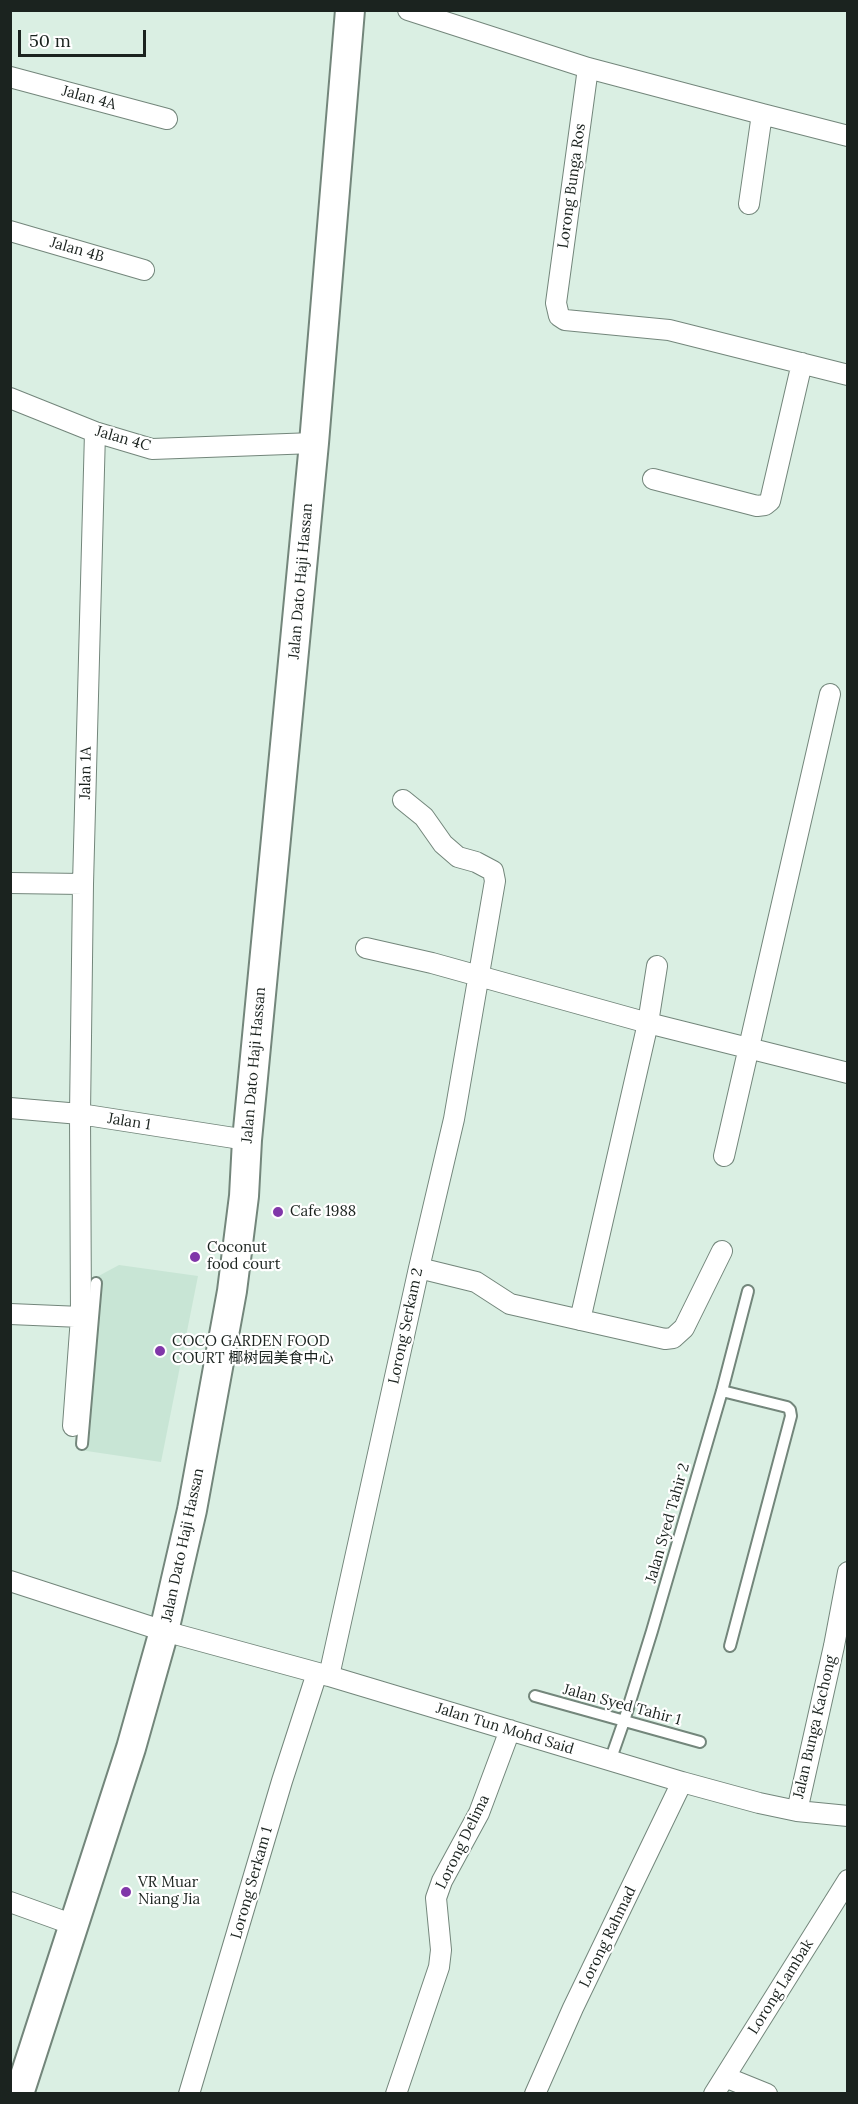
<!DOCTYPE html>
<meta charset="utf-8">
<style>
body{margin:0}
#map{position:relative;width:858px;height:2104px;overflow:hidden;background:#daefe3;font-family:Lora,serif}
canvas{display:block}
.frame{position:absolute;inset:0;border:12px solid #1b231f;pointer-events:none}
.scale{position:absolute;left:18px;top:30px;width:128px;height:27px;box-sizing:border-box;border:3px solid #1b231f;border-top:0;padding-left:8px;font-size:18px;line-height:21px;white-space:nowrap;color:#1b231f;-webkit-text-stroke:4px #fff;paint-order:stroke}
</style>
<div id="map">
<canvas width="858" height="2104"></canvas>
<div class="frame"></div>
<div class="scale">50 m</div>
</div>
<script>
const c = document.querySelector('canvas').getContext('2d');
c.lineJoin = 'round';
function fillPath(path, color) { c.fillStyle = color; c.fill(path, 'evenodd'); }
const shape = rows => new Path2D(rows.map(r => 'M' + r).join(''));
function strokePath(path, color, width, dash) { c.strokeStyle = color; c.lineWidth = width; c.lineCap = dash ? 'butt' : 'round'; c.setLineDash(dash || []); c.stroke(path); }
function label(font, color, halo, rows, align = 'center') {
  c.font = font + ' Lora,"Noto Sans SC",serif'; c.lineWidth = 4.5; c.setLineDash([]); c.textBaseline = 'middle'; c.strokeStyle = halo; c.fillStyle = color; for (const [text, x, y, turn = 0] of rows) {
    c.save(); c.translate(x, y); c.rotate((+turn || 0) * Math.PI / 180); c.textAlign = isNaN(turn) ? turn : align; if (halo) c.strokeText(text, 0, 0); c.fillText(text, 0, 0); c.restore();
  }
}
fillPath(shape([
 [119,1265,198,1276,161,1462,80,1450,93,1279]
]), '#c8e5d5');
const lane = shape([
 [722,1391,787,1407,790,1410,791,1416,730,1646],
 [82,1444,96,1283],
 [535,1696,700,1742],
 [610,1761,624,1721,652,1631,722,1391,748,1291]
]);
const street = shape([
 [408,10,588,68,762,114,749,204],
 [588,68,556,303,559,316,565,320,669,330,848,375],
 [10,77,167,119],
 [762,114,848,136],
 [10,231,144,270],
 [10,398,95,432,152,449,314,443],
 [653,479,757,506,765,505,770,501,802,363],
 [10,883,83,884],
 [366,948,432,963,648,1023,848,1073],
 [10,1108,80,1114,247,1140],
 [724,1156,830,694],
 [419,1268,476,1282,510,1304,665,1339,673,1338,684,1328,722,1251],
 [10,1314,81,1317],
 [580,1320,648,1023,657,966],
 [73,1426,81,1317,80,1114,83,884,95,432],
 [10,1581,164,1631,329,1676,682,1782,759,1803,797,1811,848,1816],
 [329,1676,419,1268,454,1119,495,881,493,871,476,862,458,857,443,844,424,817,403,800],
 [797,1811,834,1646,848,1572],
 [10,1902,74,1925],
 [725,2077,767,2094],
 [189,2094,282,1781,317,1673],
 [396,2094,439,1967,441,1950,436,1898,442,1881,479,1813,510,1730],
 [535,2094,573,2008,682,1782],
 [714,2094,848,1880]
]);
const secondary = shape([
 [19,2094,131,1748,164,1631,192,1510,232,1291,244,1196,247,1140,314,443,350,10]
]);
strokePath(lane, '#73867b', 14);
strokePath(street, '#73867b', 22);
strokePath(secondary, '#73867b', 32);
strokePath(lane, '#fff', 10);
strokePath(street, '#fff', 20);
strokePath(secondary, '#fff', 28);
for (const [x, y, r, color] of [
 [278,1212,6,"#8037a9"],
 [195,1257,6,"#8037a9"],
 [160,1351,6,"#8037a9"],
 [126,1892,6,"#8037a9"]
]) { const dot = new Path2D(); dot.arc(x, y, r, 0, 2 * Math.PI); c.fillStyle = color; c.fill(dot); strokePath(dot, '#fff', 2); }
label('15px', '#1b231f', '#fff', [
 ["Jalan 4A",89,98,15],
 ["Lorong Bunga Ros",572,186,-82],
 ["Jalan 4B",77,250,16],
 ["Jalan 4C",123,439,16],
 ["Jalan Dato Haji Hassan",301,581,-85],
 ["Jalan 1A",86,773,-89],
 ["Jalan Dato Haji Hassan",254,1065,-85],
 ["Jalan 1",129,1122,9],
 ["Lorong Serkam 2",406,1326,-78],
 ["Jalan Syed Tahir 2",668,1523,-74],
 ["Jalan Dato Haji Hassan",183,1545,-78],
 ["Jalan Syed Tahir 1",622,1705,15],
 ["Jalan Bunga Kachong",815,1727,-77],
 ["Jalan Tun Mohd Said",505,1729,17],
 ["Lorong Delima",463,1842,-64],
 ["Lorong Serkam 1",252,1883,-74],
 ["Lorong Rahmad",608,1937,-64],
 ["Lorong Lambak",781,1987,-58]
]);
label('15px', '#1b231f', '#fff', [
 ["Cafe 1988",290,1212],
 ["Coconut",207,1248],
 ["food court",207,1265],
 ["COCO GARDEN FOOD",172,1342],
 ["COURT 椰树园美食中心",172,1359],
 ["VR Muar",138,1883],
 ["Niang Jia",138,1900]
], 'left');
</script>
